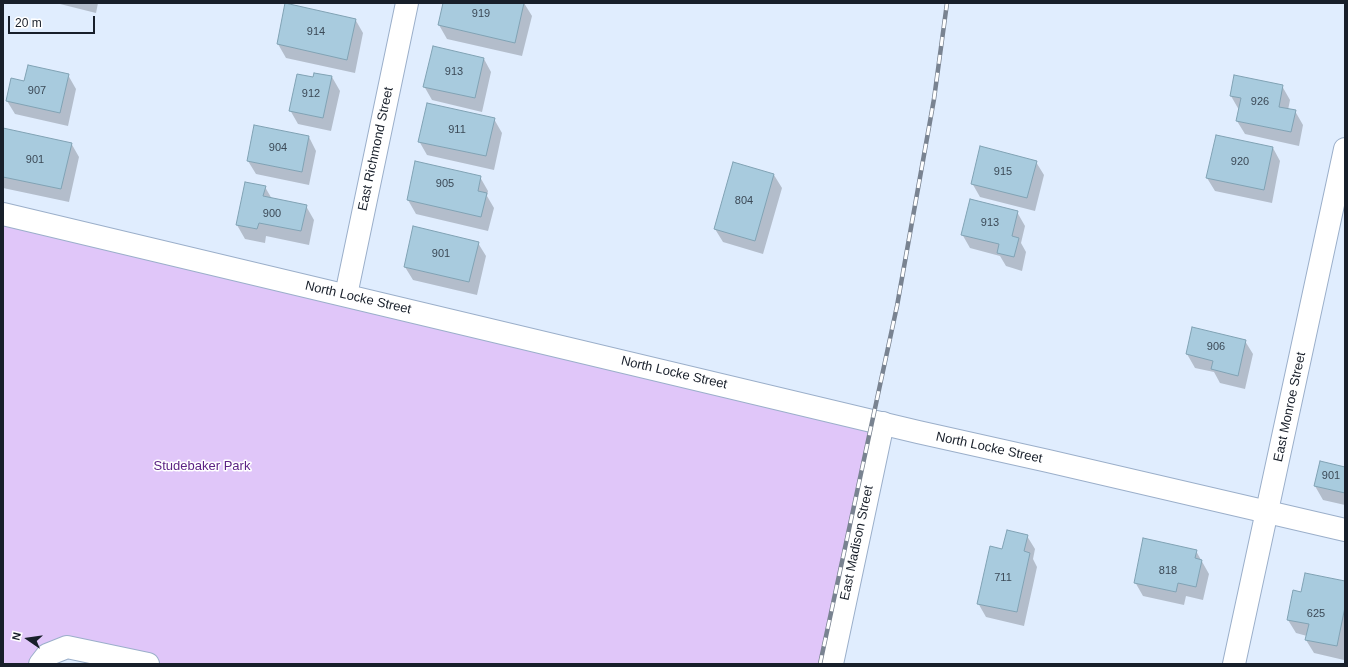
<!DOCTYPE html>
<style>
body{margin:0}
#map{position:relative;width:1348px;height:667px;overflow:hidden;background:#e0edfe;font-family:Arial,sans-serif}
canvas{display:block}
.frame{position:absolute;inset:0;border:4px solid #181f2a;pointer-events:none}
.north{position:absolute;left:8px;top:619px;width:40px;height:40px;-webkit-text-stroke:3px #fff;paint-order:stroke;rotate:283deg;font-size:11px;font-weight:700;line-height:16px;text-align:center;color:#181f2a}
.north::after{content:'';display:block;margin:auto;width:14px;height:18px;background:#181f2a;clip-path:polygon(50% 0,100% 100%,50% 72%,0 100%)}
.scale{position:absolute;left:8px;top:16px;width:87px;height:18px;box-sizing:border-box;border:2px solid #181f2a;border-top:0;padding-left:5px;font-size:12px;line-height:14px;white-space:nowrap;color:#181f2a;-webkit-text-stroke:3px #fff;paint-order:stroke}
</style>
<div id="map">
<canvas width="1348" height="667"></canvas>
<div class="frame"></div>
<div class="north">N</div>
<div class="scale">20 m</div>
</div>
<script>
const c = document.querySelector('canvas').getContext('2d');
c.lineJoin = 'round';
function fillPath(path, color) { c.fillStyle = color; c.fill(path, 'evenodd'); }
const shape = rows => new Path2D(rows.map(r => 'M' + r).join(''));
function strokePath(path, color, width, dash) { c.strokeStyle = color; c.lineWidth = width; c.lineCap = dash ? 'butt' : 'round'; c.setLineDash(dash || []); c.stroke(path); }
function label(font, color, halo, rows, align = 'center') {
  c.font = font + ' Arial,sans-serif'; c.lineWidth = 3; c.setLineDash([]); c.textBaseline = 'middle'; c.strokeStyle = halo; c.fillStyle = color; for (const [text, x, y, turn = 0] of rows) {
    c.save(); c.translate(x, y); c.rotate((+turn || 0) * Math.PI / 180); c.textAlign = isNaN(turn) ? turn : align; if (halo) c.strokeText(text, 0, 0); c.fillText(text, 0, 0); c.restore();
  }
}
fillPath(shape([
 [3,215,883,423,823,664,148,664,67,647,42,664,3,664]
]), '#e0c6f9');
fillPath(shape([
 [56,3,98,3,96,13],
 [444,3,524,3,532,16,522,56,447,39,439,25],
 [286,5,355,19,363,33,355,73,286,58,278,44],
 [484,59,491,72,482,112,432,100,424,86],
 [68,75,76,89,68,126,15,114,7,101,25,82],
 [332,77,340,91,331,131,298,124,290,110,314,78],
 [1282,86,1290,100,1288,110,1295,111,1303,125,1299,146,1245,134,1237,121,1239,110,1231,96],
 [494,119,502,133,494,170,427,155,419,141],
 [3,129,71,143,79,157,69,202,3,188],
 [309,137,316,151,309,185,256,174,248,161],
 [1273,148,1280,161,1272,203,1215,191,1207,178],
 [1036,162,1044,175,1035,211,980,197,972,183],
 [774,175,782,188,763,254,723,242,715,229],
 [480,177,488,191,487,196,494,208,488,231,416,214,408,200],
 [265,187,272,199,306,206,314,220,309,245,266,236,265,243,245,239,237,225],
 [1017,212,1025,226,1021,243,1026,252,1022,271,1006,266,1000,256,970,248,962,234],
 [478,243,486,256,477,295,413,280,405,267],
 [1245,341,1253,354,1245,389,1220,383,1214,372,1195,368,1187,354],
 [1345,468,1345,505,1323,500,1315,486],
 [1027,536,1035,549,1033,559,1037,567,1024,626,986,617,978,603,1003,550],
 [1196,551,1209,574,1203,600,1186,596,1184,605,1143,596,1135,582],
 [1345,582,1344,660,1314,653,1306,640,1307,636,1296,633,1288,620,1302,593]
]), '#0003');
const building = shape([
 [285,3,356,19,347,60,277,44,285,3],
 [443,3,524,3,515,43,438,25,443,3],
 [433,46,484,58,475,98,423,87,433,46],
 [28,65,69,74,60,113,6,101,11,78,24,81,28,65],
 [314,73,332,76,323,118,289,111,297,74,313,77,314,73],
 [1234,75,1283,85,1279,107,1296,110,1291,132,1236,121,1241,98,1230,96,1234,75],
 [427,103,495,118,486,156,418,142,427,103],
 [254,125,309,136,302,172,247,161,254,125],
 [3,128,72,143,61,189,3,177,3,128],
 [1216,135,1273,147,1264,190,1206,178,1216,135],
 [980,146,1037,161,1027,198,971,184,980,146],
 [415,161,481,176,478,191,487,193,481,217,407,200,415,161],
 [733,162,774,174,755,241,714,229,733,162],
 [245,182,266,186,263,196,307,205,301,231,259,223,257,229,236,225,245,182],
 [970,199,1018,211,1012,236,1019,238,1014,257,997,253,999,244,961,235,970,199],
 [413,226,479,242,469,282,404,267,413,226],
 [1192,327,1246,340,1238,376,1211,369,1213,361,1186,354,1192,327],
 [1320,461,1345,467,1345,493,1314,486,1320,461],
 [1007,530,1028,535,1024,551,1030,553,1017,612,977,604,990,546,1002,549,1007,530],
 [1143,538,1197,550,1195,558,1202,560,1196,587,1178,583,1176,592,1134,583,1143,538],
 [1305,573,1345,581,1345,607,1337,646,1305,640,1309,624,1287,620,1293,590,1301,592,1305,573]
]);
fillPath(building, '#a8cbde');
strokePath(building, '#80a2b4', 1);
const street = shape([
 [346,295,407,3],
 [40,664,47,655,67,647,148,664],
 [832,664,883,423],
 [1234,664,1345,149]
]);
const secondary = shape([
 [3,214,918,432,1048,461,1345,530]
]);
strokePath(street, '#9bafca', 24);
strokePath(secondary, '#9bafca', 24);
strokePath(street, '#fff', 22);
strokePath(secondary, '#fff', 22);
const rail = shape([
 [820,664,897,306,934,99,947,3]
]);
strokePath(rail, '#798391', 4.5);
strokePath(rail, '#fff', 3, [9]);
label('11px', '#3c4a57', null, [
 ["919",481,14],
 ["914",316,32],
 ["913",454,72],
 ["907",37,91],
 ["912",311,94],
 ["926",1260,102],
 ["911",457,130],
 ["904",278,148],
 ["901",35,160],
 ["920",1240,162],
 ["915",1003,172],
 ["905",445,184],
 ["804",744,201],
 ["900",272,214],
 ["913",990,223],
 ["901",441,254],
 ["906",1216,347],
 ["901",1331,476],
 ["818",1168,571],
 ["711",1003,578],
 ["625",1316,614]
]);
label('13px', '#181f2a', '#fff', [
 ["East Richmond Street",376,149,-78],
 ["North Locke Street",358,298,13],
 ["North Locke Street",674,373,13],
 ["East Monroe Street",1290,407,-78],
 ["North Locke Street",989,448,12],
 ["East Madison Street",857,543,-78]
]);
label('13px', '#5c2384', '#fff', [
 ["Studebaker Park",202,466]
]);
</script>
